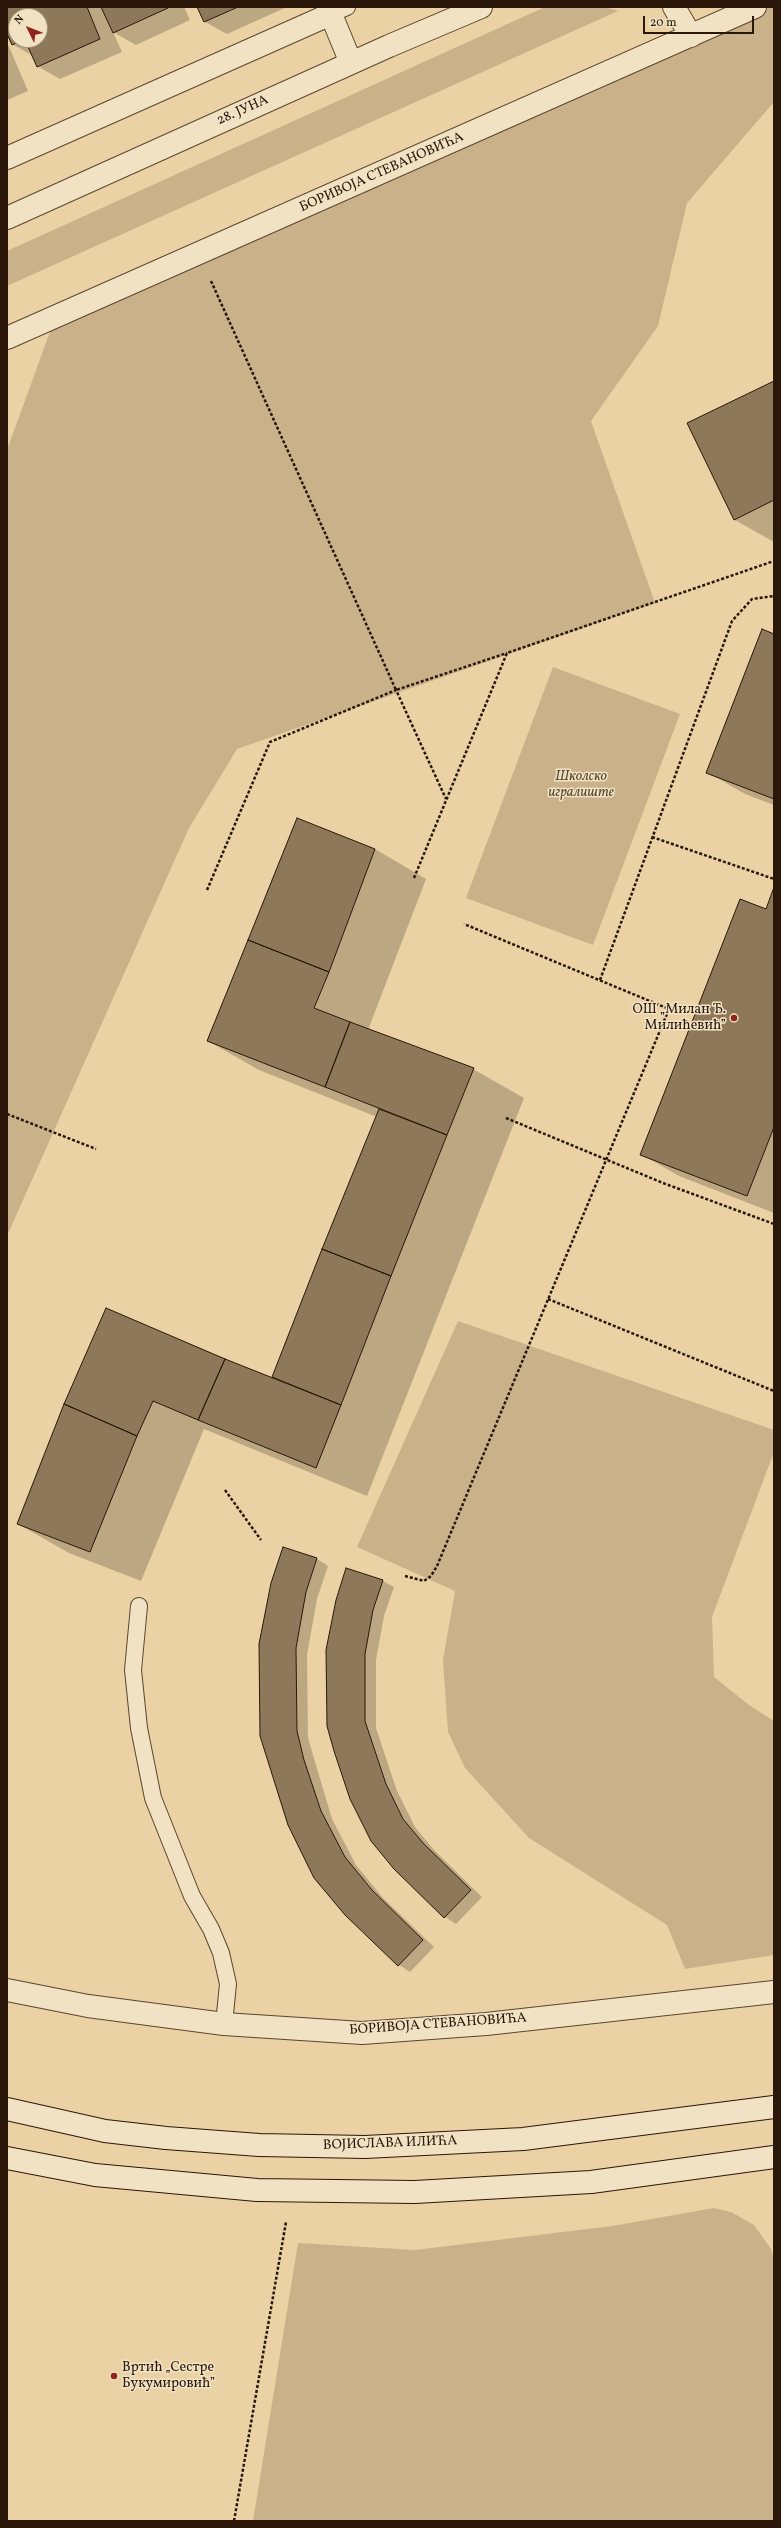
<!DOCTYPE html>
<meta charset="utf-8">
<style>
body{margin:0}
#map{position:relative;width:781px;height:2528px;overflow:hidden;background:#ead2a4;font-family:Vollkorn,serif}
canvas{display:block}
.frame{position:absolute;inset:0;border:8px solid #2a1709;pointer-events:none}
.north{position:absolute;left:8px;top:8px;width:40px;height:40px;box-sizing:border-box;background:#f1e2c4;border:1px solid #a19179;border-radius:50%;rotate:313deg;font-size:11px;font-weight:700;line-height:16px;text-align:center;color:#2a1709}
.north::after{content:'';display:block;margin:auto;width:14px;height:18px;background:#8f2418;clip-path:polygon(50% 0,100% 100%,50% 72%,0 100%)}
.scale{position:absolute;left:643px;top:16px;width:111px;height:18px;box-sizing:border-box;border:2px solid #2a1709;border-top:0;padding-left:5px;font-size:12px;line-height:14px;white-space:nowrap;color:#2a1709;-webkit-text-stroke:3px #f1e2c4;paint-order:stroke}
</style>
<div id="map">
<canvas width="781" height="2528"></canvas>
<div class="frame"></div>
<div class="north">N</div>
<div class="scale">20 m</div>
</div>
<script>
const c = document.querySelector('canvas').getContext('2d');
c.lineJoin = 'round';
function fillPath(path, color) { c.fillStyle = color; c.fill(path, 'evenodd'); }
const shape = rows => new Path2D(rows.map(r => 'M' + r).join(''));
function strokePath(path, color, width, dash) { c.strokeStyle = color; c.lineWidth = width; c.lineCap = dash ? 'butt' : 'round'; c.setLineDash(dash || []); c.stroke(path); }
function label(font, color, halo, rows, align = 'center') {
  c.font = font + ' Vollkorn,serif'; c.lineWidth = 3; c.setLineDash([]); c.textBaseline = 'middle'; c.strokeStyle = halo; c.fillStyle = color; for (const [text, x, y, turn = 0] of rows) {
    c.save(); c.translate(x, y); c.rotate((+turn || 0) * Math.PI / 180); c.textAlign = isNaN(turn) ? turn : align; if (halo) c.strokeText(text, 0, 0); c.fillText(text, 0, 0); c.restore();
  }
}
fillPath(shape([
 [545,7,604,7,618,11,7,286,7,251],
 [755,7,774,7,774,102,687,203,658,326,591,421,655,603,237,749,189,828,7,1236,7,450,55,318],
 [553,667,680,714,593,945,466,898],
 [458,1321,774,1430,774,1452,712,1617,714,1677,749,1705,774,1721,774,1955,685,1969,667,1925,529,1838,465,1768,448,1732,443,1660,455,1591,357,1547],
 [714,2208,731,2212,754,2225,771,2249,774,2261,774,2521,253,2521,298,2243,415,2250,612,2226]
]), '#c9b28a');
fillPath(shape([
 [7,7,184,7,190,20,136,45,113,32,122,52,60,79,37,66,33,56,12,44,7,32],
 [16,16,40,16,40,40,16,40],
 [198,7,287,7,227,34,205,22],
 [7,42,28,91,7,100],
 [774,382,774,542,735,520,688,424],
 [774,635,774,805,745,794,707,772],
 [375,849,426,879,368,1030,473,1069,524,1098,367,1496,204,1429,141,1581,69,1553,18,1524,106,1309,272,1378,377,1117,259,1070,208,1041],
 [774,890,774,1213,679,1176,641,1154,766,910],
 [284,1548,317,1559,328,1566,317,1599,307,1655,308,1738,332,1819,356,1865,383,1898,434,1947,410,1972,399,1965,346,1914,289,1825],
 [347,1569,383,1581,394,1587,384,1616,376,1660,376,1728,397,1791,415,1827,434,1850,482,1897,456,1924,445,1917,372,1840]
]), '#0003');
const building = shape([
 [7,7,87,7,100,39,37,67,25,40,40,40,40,16,16,16,16,40,23,40,12,45,7,34,7,7],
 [101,7,168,7,168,8,113,33,101,7],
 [197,7,238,7,204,22,197,7],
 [774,381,774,500,734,520,687,423,774,381],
 [762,629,774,634,774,799,706,773,762,629],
 [297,818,375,849,329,972,248,940,297,818],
 [774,887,774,1127,747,1196,640,1155,740,899,766,909,774,887],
 [248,940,329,972,314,1008,350,1022,325,1087,207,1041,248,940],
 [350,1022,474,1068,447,1135,325,1087,350,1022],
 [379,1109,447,1135,391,1276,322,1249,379,1109],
 [322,1249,391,1276,341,1405,272,1377,322,1249],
 [106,1308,225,1359,198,1420,153,1401,137,1436,64,1404,106,1308],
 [225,1359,341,1405,316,1468,198,1420,225,1359],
 [64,1404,137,1436,90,1552,17,1524,64,1404],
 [283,1547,317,1558,306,1592,296,1648,297,1731,304,1760,321,1811,345,1857,372,1890,423,1940,398,1966,345,1915,314,1878,288,1825,260,1736,259,1644,271,1583,283,1547],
 [346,1568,383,1580,373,1610,365,1654,365,1721,386,1784,403,1819,423,1843,471,1890,444,1918,394,1869,371,1841,350,1799,334,1751,327,1726,326,1650,336,1600,346,1568]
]);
fillPath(building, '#8e785a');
strokePath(building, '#2a1709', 1);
const service = shape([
 [331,14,347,7],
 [139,1606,133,1670,139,1728,153,1798,192,1896,211,1929,221,1953,228,1984,224,2024]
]);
const minor = shape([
 [328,7,351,63],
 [674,7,691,36],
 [7,158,331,14],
 [7,218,389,46,481,7],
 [7,338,755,7],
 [7,1990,88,2006,224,2024,362,2033,486,2024,774,1992]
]);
const secondary = shape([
 [7,2109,105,2131,166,2138,259,2145,365,2147,523,2139,774,2107],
 [7,2158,95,2175,257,2190,415,2192,591,2182,774,2157]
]);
strokePath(service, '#5a4630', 18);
strokePath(minor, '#5a4630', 24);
strokePath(secondary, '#2a1709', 24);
strokePath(shape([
 [211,281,396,690,507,653],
 [652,837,774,879],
 [414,878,507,653,774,561],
 [207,890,270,742,396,690,446,799],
 [600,980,732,621,752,599,774,596],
 [7,1114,96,1149],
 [506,1118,663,1183,774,1224],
 [548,1299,774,1391],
 [225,1490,261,1540],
 [405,1576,424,1581,431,1576,437,1566,669,1009,464,924],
 [234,2521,286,2222]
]), '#2a1709', 2.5, [3, 2]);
strokePath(service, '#f1e2c4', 16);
strokePath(minor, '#f1e2c4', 22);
strokePath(secondary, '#f1e2c4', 22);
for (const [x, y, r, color] of [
 [734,1018,4,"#8f2418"],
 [114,2376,4,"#8f2418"]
]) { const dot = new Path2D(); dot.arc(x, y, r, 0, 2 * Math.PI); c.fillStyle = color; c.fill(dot); strokePath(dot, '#f1e2c4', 1.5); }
label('14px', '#2a1709', '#f1e2c4', [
 ["28. ЈУНА",243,111,-24],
 ["БОРИВОЈА СТЕВАНОВИЋА",382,173,-24],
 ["БОРИВОЈА СТЕВАНОВИЋА",438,2025,-4],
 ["ВОЈИСЛАВА ИЛИЋА",390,2144,-2]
]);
label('italic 14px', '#5a4630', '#f1e2c4', [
 ["Школско",581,777],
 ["игралиште",581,793]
]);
label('14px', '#2a1709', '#f1e2c4', [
 ["ОШ „Милан Ђ.",726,1010],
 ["Милићевић”",726,1026],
 ["Вртић „Сестре",122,2368,"left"],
 ["Букумировић”",122,2384,"left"]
], 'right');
</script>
